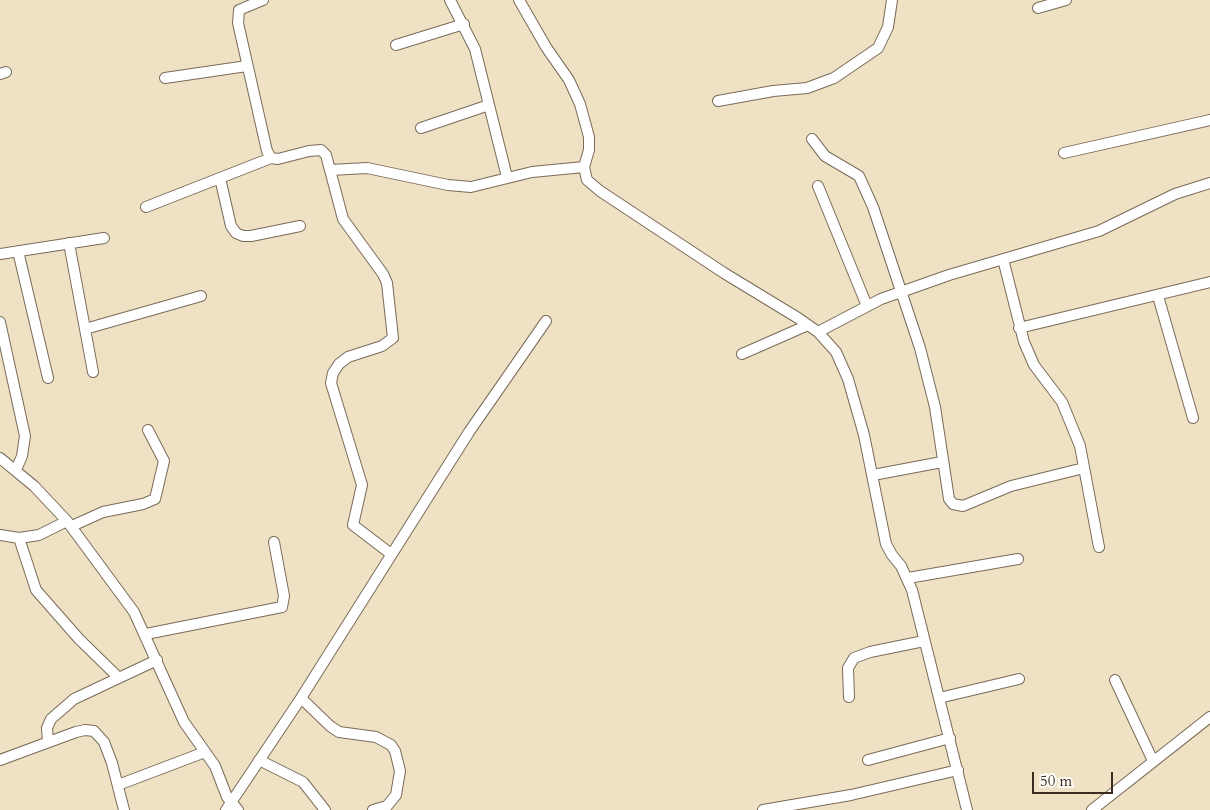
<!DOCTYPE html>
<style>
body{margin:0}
#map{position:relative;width:1210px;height:810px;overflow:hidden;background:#efe2c4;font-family:Cardo,serif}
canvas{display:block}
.scale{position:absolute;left:1032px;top:772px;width:81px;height:22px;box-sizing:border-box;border:2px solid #3b2a1e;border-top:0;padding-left:6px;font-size:15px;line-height:18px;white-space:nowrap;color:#3b2a1e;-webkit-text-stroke:4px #fdfcf7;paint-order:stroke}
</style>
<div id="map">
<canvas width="1210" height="810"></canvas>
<div class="scale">50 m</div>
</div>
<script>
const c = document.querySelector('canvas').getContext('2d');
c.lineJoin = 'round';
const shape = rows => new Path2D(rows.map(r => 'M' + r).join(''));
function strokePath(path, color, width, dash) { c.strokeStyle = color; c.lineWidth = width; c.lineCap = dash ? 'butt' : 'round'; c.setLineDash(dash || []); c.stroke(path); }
const minor = shape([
 [263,0,239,10,238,23,267,151,271,158,278,159,309,151,321,150,326,155,343,219,383,274,387,283,393,338,382,346,348,357,339,364,333,373,331,383,362,485,353,525,391,554],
 [450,0,475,49,507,177],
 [519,0,546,47,569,80,580,104,589,137,589,150,584,167,587,180,600,191,724,273,798,318,818,332,836,352,848,379,864,435,886,544,892,555,901,566,912,590,967,810],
 [1038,8,1066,0],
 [396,45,464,24],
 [0,74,6,72],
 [165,78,247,66],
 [718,101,773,91,807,88,834,78,878,48,888,27,892,0],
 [421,128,489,105],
 [812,139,825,156,859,176,873,207,920,348,935,407,949,499,953,504,963,506,1011,486,1084,468],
 [1064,153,1210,120],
 [331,170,367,168,448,185,471,187,532,172,584,167],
 [220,178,231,226,236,233,243,236,251,236,300,226],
 [818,186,867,306],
 [146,207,271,158],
 [69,243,93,372],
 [18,251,48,378],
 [0,254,104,238],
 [1003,259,1024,342,1034,365,1062,402,1080,446,1099,547],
 [1158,296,1193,418],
 [0,322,25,436,22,456,16,470],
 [1019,328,1210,282],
 [85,329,201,296],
 [818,332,881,299,949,275,1099,231,1175,194,1210,183],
 [742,354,808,325],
 [0,458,34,486,67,521,134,612,184,722,215,766,227,797,238,810],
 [873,475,942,462],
 [72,526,103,512,143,504,155,499,164,461,148,430],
 [0,535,19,538,39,535,67,521],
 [19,538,36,590,79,639,119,678],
 [908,578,1018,559],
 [146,634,282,607,284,596,274,542],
 [1115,680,1153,761],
 [849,697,848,668,854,658,870,652,924,641],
 [301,698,330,726,339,732,376,737,391,745,395,751,400,771,396,795,387,806,373,810],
 [939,698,1019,679],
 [48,742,47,728,51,719,74,699,157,660],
 [0,760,76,732,85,730,94,731,104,742,112,763,124,810],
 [259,760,303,782,325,810],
 [868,760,950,738],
 [118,785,205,752],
 [226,810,301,698,469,432,546,321],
 [763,810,851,795,958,770],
 [1092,810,1210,717]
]);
strokePath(minor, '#7a6a58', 12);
strokePath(minor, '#fff', 10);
</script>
